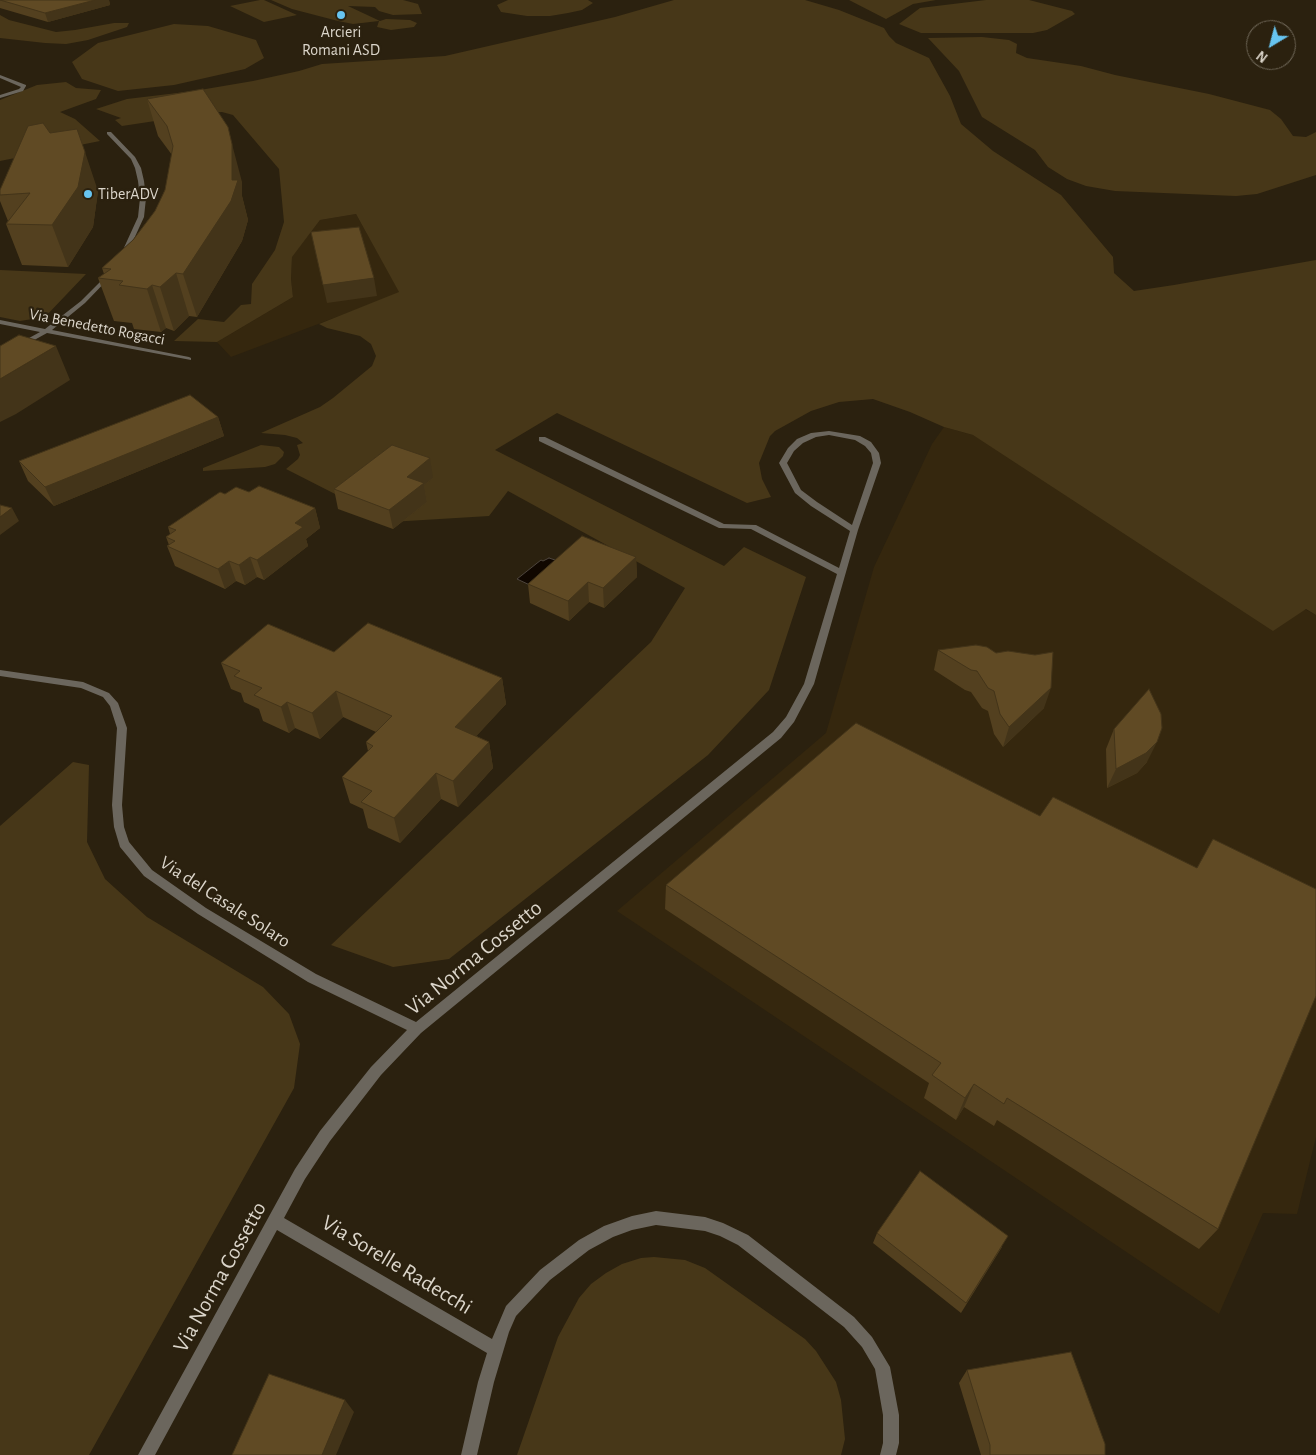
<!DOCTYPE html>
<style>
body{margin:0}
#map{position:relative;width:1316px;height:1455px;overflow:hidden;background:#2b210f;font-family:"Alegreya Sans",sans-serif}
canvas{display:block}
.north{position:absolute;left:1246px;top:20px;width:50px;height:50px;box-sizing:border-box;background:#2b210f;border:1px solid #71695a;border-radius:50%;rotate:217deg;font-size:14px;font-weight:700;line-height:20px;text-align:center;color:#dbd5ca}
.north::after{content:'';display:block;margin:auto;width:18px;height:22px;background:#67c4f0;clip-path:polygon(50% 0,100% 100%,50% 72%,0 100%)}
</style>
<div id="map">
<canvas width="1316" height="1455"></canvas>
<div class="north">N</div>
</div>
<script>
const c = document.querySelector('canvas').getContext('2d');
c.lineJoin = 'round';
function fillPath(path, color) { c.fillStyle = color; c.fill(path, 'evenodd'); }
const shape = rows => new Path2D(rows.map(r => 'M' + r).join(''));
function strokePath(path, color, width, dash) { c.strokeStyle = color; c.lineWidth = width; c.lineCap = dash ? 'butt' : 'round'; c.setLineDash(dash || []); c.stroke(path); }
function label(font, color, halo, rows, align = 'center') {
  c.font = font + ' "Alegreya Sans",sans-serif'; c.lineWidth = 4.5; c.setLineDash([]); c.textBaseline = 'middle'; c.strokeStyle = halo; c.fillStyle = color; for (const [text, x, y, turn = 0] of rows) {
    c.save(); c.translate(x, y); c.rotate((+turn || 0) * Math.PI / 180); c.textAlign = isNaN(turn) ? turn : align; if (halo) c.strokeText(text, 0, 0); c.fillText(text, 0, 0); c.restore();
  }
}
fillPath(shape([
 [356,214,400,293,231,357,217,342,293,297,291,279,292,256,320,220],
 [944,427,973,435,1316,615,1316,1137,1297,1214,1263,1213,1219,1314,617,911,826,733,874,567,932,444]
]), '#35270e');
fillPath(shape([
 [260,0,264,0,297,15,264,22,230,6],
 [271,0,403,0,418,4,422,14,393,15,379,11,375,7,348,6,380,21,386,19,410,20,417,23,414,27,391,30,377,27,379,21,353,24,338,21,292,9],
 [508,0,588,0,593,3,582,10,568,13,550,16,527,16,501,12,497,5],
 [674,0,805,0,839,10,884,28,889,36,896,43,929,58,950,96,961,124,993,151,1061,195,1113,257,1114,273,1134,291,1174,285,1316,260,1316,615,1306,609,1273,631,973,435,944,427,910,412,873,399,839,402,811,411,775,431,770,436,759,463,762,479,771,497,747,503,557,413,495,450,724,566,744,547,806,577,769,690,708,755,449,959,393,967,331,945,651,642,685,588,508,491,489,516,390,522,286,469,298,459,300,455,297,445,303,443,297,438,285,435,261,433,320,407,333,398,372,366,376,356,371,344,360,336,327,328,319,324,399,292,356,214,320,220,292,257,291,279,293,297,217,342,174,341,198,319,224,322,241,305,251,304,252,284,275,250,284,222,279,169,233,115,222,112,208,113,122,126,115,120,121,118,96,109,127,99,194,91,253,81,299,71,322,64,445,56,615,17],
 [849,0,936,0,913,4,886,19],
 [986,0,1029,0,1072,11,1075,14,1047,30,1033,33,921,33,899,24,920,8],
 [0,15,9,20,56,32,75,30,114,23,129,23,127,27,88,40,66,44,45,43,0,38],
 [174,24,208,26,256,40,264,58,245,69,174,85,118,91,82,79,72,62,98,43],
 [982,37,1009,40,1017,44,1016,53,1027,58,1081,66,1115,75,1209,94,1270,110,1281,119,1293,136,1306,137,1316,132,1316,175,1257,194,1236,196,1115,191,1086,186,1067,179,1048,167,1035,150,982,117,959,71,928,38],
 [66,82,76,88,101,90,96,99,60,112,75,119,100,141,0,161,0,100,37,85],
 [0,270,86,274,45,317,20,321,0,317],
 [261,445,279,447,284,452,283,456,275,464,265,467,203,471,203,468],
 [73,762,89,765,87,842,105,879,147,917,263,987,289,1014,300,1044,294,1088,89,1455,0,1455,0,826],
 [654,1257,685,1260,705,1268,805,1339,816,1351,836,1382,841,1400,845,1439,841,1455,517,1455,558,1337,579,1298,591,1284,606,1273,622,1264,641,1258]
]), '#473718');
const water = shape([
 [549,558,555,560,534,587,517,579,541,560,543,561,549,558]
]);
fillPath(water, '#100700');
strokePath(water, '#4d453d', 1);
fillPath(shape([
 [0,75,26,85,26,86,23,91,0,98,0,95,19,89,21,87,0,78,0,75],
 [107,132,111,132,135,157,141,168,144,181,146,198,144,217,128,252,125,254,122,252,138,217,140,198,138,181,135,168,131,159,107,134,107,132],
 [110,272,112,273,112,275,85,303,52,330,189,357,191,358,191,360,47,333,0,359,0,354,40,332,0,324,0,320,45,329,81,301,110,272],
 [829,431,860,436,871,442,879,453,881,463,858,530,814,684,794,722,781,738,421,1033,381,1075,330,1141,305,1179,284,1218,492,1339,506,1306,540,1270,579,1240,604,1226,632,1216,656,1211,705,1217,723,1223,748,1235,854,1317,872,1337,890,1367,899,1415,899,1443,896,1455,880,1455,883,1443,883,1415,875,1369,862,1347,844,1327,738,1245,720,1236,705,1231,656,1225,632,1230,613,1237,589,1250,550,1280,516,1316,509,1332,494,1382,477,1455,461,1455,478,1382,487,1353,277,1230,155,1455,138,1455,295,1169,320,1131,371,1067,407,1030,308,982,198,914,144,876,120,847,114,827,112,805,117,728,110,706,103,697,81,688,0,676,0,670,83,682,109,693,118,703,127,728,122,805,124,827,129,842,152,870,206,908,316,974,416,1022,773,732,786,717,804,684,837,574,751,529,719,528,539,441,539,437,545,437,724,524,756,525,839,568,850,531,811,506,795,493,779,463,788,448,797,439,811,433,829,431],
 [829,435,855,440,865,446,871,453,873,463,852,525,817,502,801,490,787,463,794,451,803,443,816,437,829,435]
]), '#6b665d');
fillPath(shape([
 [0,0,109,0,110,5,48,22,0,8],
 [147,99,242,182,242,196,248,220,242,241,197,317,189,316,174,331,166,328,161,332,134,329,132,323,114,321,98,278,104,274,102,268,133,240,155,211,165,190,172,155,158,136],
 [50,133,98,191,93,227,68,267,22,265,6,224,8,221,0,201,0,190],
 [218,417,224,436,54,506,28,481,19,461],
 [433,478,424,485,427,502,393,529,338,509,334,489],
 [249,492,315,508,320,528,306,539,308,546,264,580,257,577,245,585,236,581,225,589,175,566,167,546,169,545,166,537,170,534,168,527,225,494],
 [636,557,637,577,604,608,589,602,569,621,530,603,528,584],
 [938,650,1044,708,1003,747,994,734,988,711,982,708,971,692,965,690,934,670],
 [334,652,502,678,506,704,476,736,489,742,493,768,458,807,441,799,400,843,368,828,363,809,350,803,342,777,368,751,366,742,376,732,343,717,320,739,295,728,289,733,263,721,259,709,244,702,241,693,231,689,221,663],
 [1114,729,1147,762,1137,773,1107,788,1106,749],
 [666,885,1218,1229,1199,1249,997,1120,994,1126,964,1107,956,1120,924,1098,929,1083,665,909],
 [877,1233,1002,1247,961,1313,873,1243],
 [967,1370,1105,1455,981,1455,959,1383]
]), '#53401f');
fillPath(shape([
 [95,0,109,0,110,5,48,22,45,13],
 [232,144,242,182,242,196,248,220,242,241,197,317,183,274,232,180],
 [85,152,98,191,93,227,68,267,52,225],
 [176,273,189,316,174,331,160,287],
 [374,278,377,296,327,303,323,285],
 [152,285,166,328,161,332,147,289],
 [56,346,70,380,16,414,0,422,0,379],
 [218,417,224,436,54,506,45,487],
 [430,458,433,478,424,485,427,502,393,529,389,510,407,477],
 [12,508,19,521,0,535,0,517],
 [315,508,320,528,306,539,308,546,264,580,257,560,295,523],
 [250,557,257,577,245,585,239,565],
 [636,557,637,577,604,608,603,588],
 [229,561,236,581,225,589,218,569],
 [588,582,589,602,569,621,568,601],
 [502,678,506,704,460,754,455,727],
 [1051,688,1044,708,1003,747,1009,727],
 [336,691,343,717,320,739,312,713],
 [287,702,295,728,289,733,281,707],
 [489,742,493,768,458,807,453,781],
 [1157,742,1147,762,1137,773,1107,788,1116,769],
 [436,773,441,799,400,843,394,818],
 [974,1084,964,1107,956,1120,965,1098],
 [345,1400,354,1412,336,1455,322,1455]
]), '#433419');
const building = shape([
 [0,0,95,0,45,13,0,0],
 [203,89,228,127,232,144,232,180,238,180,231,201,183,274,176,273,160,287,152,285,147,289,119,285,123,281,98,278,111,269,102,268,133,240,155,211,165,190,173,146,167,126,147,99,203,89],
 [43,123,50,133,77,129,85,152,78,187,52,225,6,224,30,193,0,195,0,190,28,126,43,123],
 [359,227,374,278,323,285,311,232,359,227],
 [19,335,56,346,0,379,0,346,19,335],
 [190,395,218,417,45,487,19,461,190,395],
 [392,445,430,458,407,477,424,483,389,510,334,489,392,445],
 [259,486,315,508,295,523,303,527,257,560,250,557,239,565,229,561,218,569,167,546,175,541,166,537,176,530,168,527,220,492,225,494,236,487,249,492,259,486],
 [0,505,12,508,0,517,0,505],
 [582,536,636,557,603,588,588,582,568,601,528,584,582,536],
 [368,623,502,678,455,727,489,742,453,781,436,773,394,818,361,802,372,791,342,777,373,746,366,742,392,716,336,691,312,713,287,702,281,707,254,695,262,688,234,676,240,671,221,663,268,624,334,652,368,623],
 [976,645,987,647,996,653,1008,651,1035,655,1053,652,1051,688,1009,727,1000,714,994,691,988,688,977,671,971,670,938,650,976,645],
 [1149,689,1161,714,1162,728,1157,742,1146,753,1116,769,1114,729,1149,689],
 [856,723,1040,816,1053,797,1197,868,1213,839,1316,889,1316,996,1218,1229,1007,1098,1004,1104,974,1084,965,1098,932,1075,941,1063,666,885,856,723],
 [920,1171,1008,1236,966,1303,877,1233,920,1171],
 [1071,1352,1105,1444,1105,1455,990,1455,990,1445,967,1370,1071,1352],
 [269,1374,345,1400,322,1455,232,1455,269,1374]
]);
fillPath(building, '#604a24');
strokePath(building, '#433419', 1);
for (const [x, y, r, color] of [
 [341,15,5,"#67c4f0"],
 [88,194,5,"#67c4f0"]
]) { const dot = new Path2D(); dot.arc(x, y, r, 0, 2 * Math.PI); c.fillStyle = color; c.fill(dot); strokePath(dot, '#2b210f', 2); }
label('16px', '#dbd5ca', '#2b210f', [
 ["Arcieri",341,32],
 ["Romani ASD",341,50],
 ["TiberADV",98,194,"left"]
]);
label('16px', '#dbd5ca', '#2b210f', [
 ["Via Benedetto Rogacci",97,327,11]
]);
label('19px', '#dbd5ca', '#2b210f', [
 ["Via del Casale Solaro",225,902,33]
]);
label('22px', '#dbd5ca', '#2b210f', [
 ["Via Norma Cossetto",474,958,-39],
 ["Via Sorelle Radecchi",397,1265,31],
 ["Via Norma Cossetto",220,1277,-61]
]);
</script>
